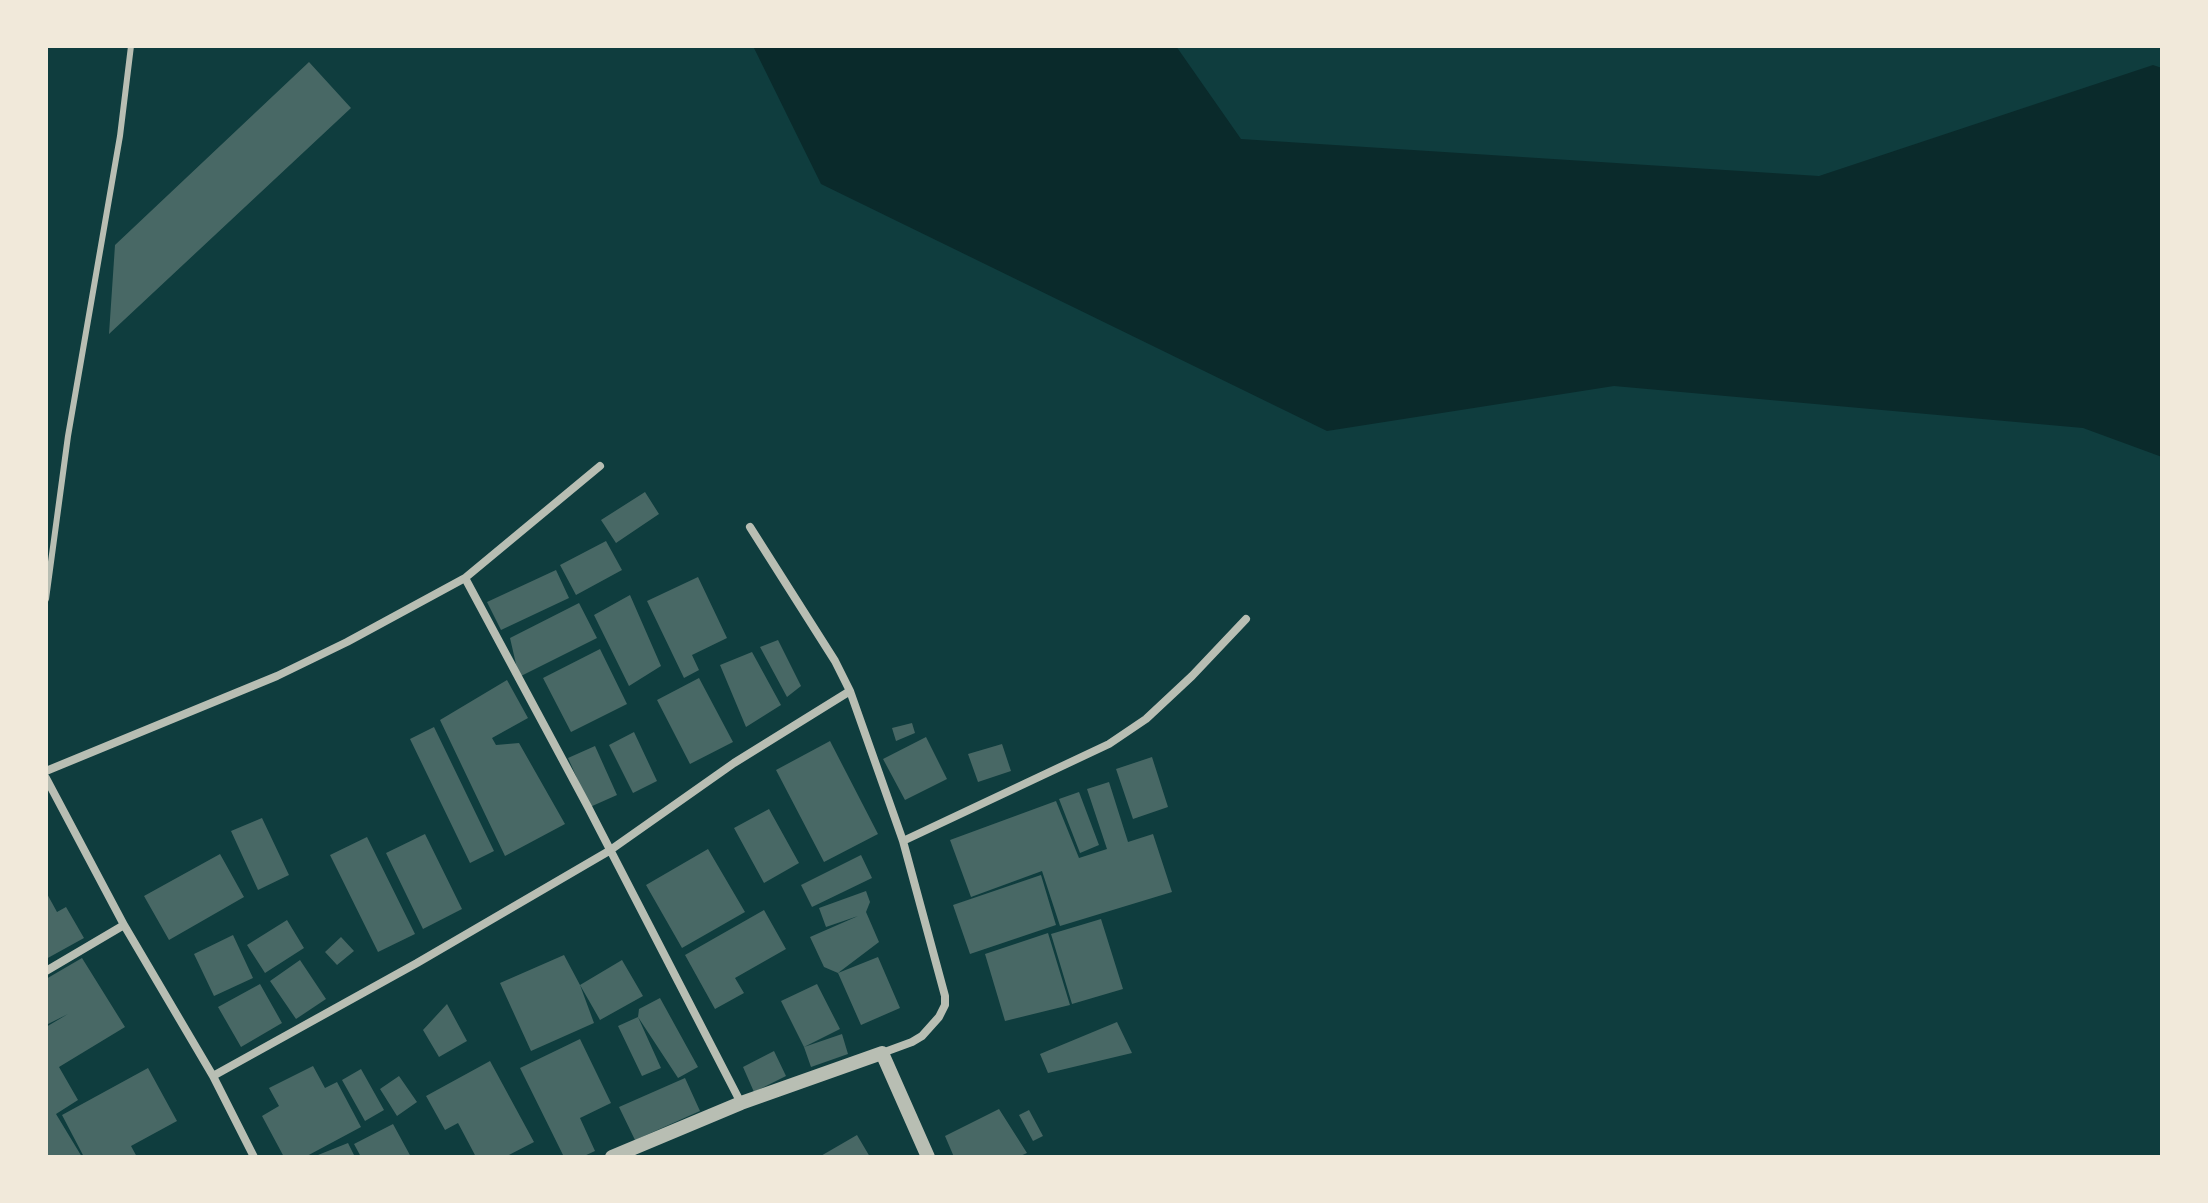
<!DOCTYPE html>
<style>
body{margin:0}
#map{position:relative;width:2208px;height:1203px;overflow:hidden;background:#0f3d3e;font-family:Bitter,serif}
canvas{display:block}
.frame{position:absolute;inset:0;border:48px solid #f1e9da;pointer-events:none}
</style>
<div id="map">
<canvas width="2208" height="1203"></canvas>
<div class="frame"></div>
</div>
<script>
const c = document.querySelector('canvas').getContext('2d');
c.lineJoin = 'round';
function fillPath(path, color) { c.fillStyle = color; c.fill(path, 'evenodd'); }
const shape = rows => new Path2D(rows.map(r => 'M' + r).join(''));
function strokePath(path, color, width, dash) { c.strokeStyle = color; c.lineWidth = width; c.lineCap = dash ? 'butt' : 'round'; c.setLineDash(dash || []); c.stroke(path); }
fillPath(shape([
 [753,46,1176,46,1241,139,1819,176,2153,65,2162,68,2162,457,2083,428,1614,386,1327,431,821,184]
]), '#0a2a2b');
fillPath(shape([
 [309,62,351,108,109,334,115,245],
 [645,492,659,514,616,543,601,520],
 [606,541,622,570,576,595,560,565],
 [556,570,569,598,501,630,487,602],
 [698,577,727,638,692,655,699,670,684,678,647,601],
 [630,595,661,666,629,686,594,615],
 [579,603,597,638,519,677,510,638],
 [778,640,801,686,787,697,760,647],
 [600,649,627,704,571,732,543,678],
 [752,652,781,705,746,727,720,665],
 [699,678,733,742,690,764,657,700],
 [507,680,528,718,492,738,496,745,519,743,565,824,505,856,440,720],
 [912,723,915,733,896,741,892,728],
 [434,727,494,851,470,863,410,739],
 [634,732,657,781,633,793,609,745],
 [926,737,947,779,905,800,883,759],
 [830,741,878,834,824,862,776,770],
 [1002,744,1011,771,978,782,968,754],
 [595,746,617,795,590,807,568,758],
 [1152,757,1168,807,1133,819,1116,769],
 [1109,782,1128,842,1153,834,1172,892,1060,926,1042,871,971,897,950,840,1056,801,1079,858,1107,849,1087,789],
 [1079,792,1099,845,1080,853,1059,799],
 [769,809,799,863,764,883,734,828],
 [262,818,289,875,258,890,231,831],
 [425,834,462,909,423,929,386,853],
 [367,837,415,934,378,952,330,855],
 [708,849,745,912,682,948,646,885],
 [220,854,244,897,169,940,144,896],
 [861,855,872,878,812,907,801,885],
 [1041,875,1056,925,970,954,953,905],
 [866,891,870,902,866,912,879,942,838,973,824,967,810,937,858,916,826,927,819,908],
 [46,892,57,912,66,907,84,938,46,959],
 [764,910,786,949,735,978,744,993,715,1009,685,955],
 [1101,919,1123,989,1072,1004,1051,934],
 [287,920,304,948,265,973,247,945],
 [1048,933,1070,1005,1005,1021,985,954],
 [233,935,253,978,214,996,194,954],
 [341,937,354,951,337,965,325,952],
 [564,955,580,985,622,960,643,996,600,1020,580,985,594,1023,531,1051,500,983],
 [878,957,900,1008,861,1025,838,973],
 [82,958,125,1027,59,1067,78,1100,56,1114,82,1157,46,1157,46,1027,68,1014,46,1025,46,979],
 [300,960,326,999,296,1019,270,981],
 [260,984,282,1023,241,1047,218,1007],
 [817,984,840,1029,804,1047,842,1034,848,1054,811,1067,804,1047,781,1001],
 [660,998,698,1067,678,1078,638,1017,639,1009],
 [447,1004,467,1041,439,1057,423,1030],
 [638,1017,661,1068,642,1076,618,1026],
 [1117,1022,1132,1053,1048,1073,1040,1054],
 [580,1039,611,1103,580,1118,595,1151,582,1157,564,1157,520,1068],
 [774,1051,786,1076,754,1092,743,1067],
 [490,1061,534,1142,505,1157,476,1157,458,1123,445,1130,426,1096],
 [313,1066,325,1088,337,1082,361,1127,305,1157,284,1157,262,1116,279,1106,269,1088],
 [148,1068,177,1121,131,1146,137,1157,84,1157,62,1115],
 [361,1069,384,1110,365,1121,342,1080],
 [399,1076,417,1102,397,1116,380,1089],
 [685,1078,700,1111,635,1140,619,1107],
 [999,1109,1027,1153,1018,1157,954,1157,945,1136],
 [1029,1110,1043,1136,1033,1141,1019,1115],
 [393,1124,411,1157,361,1157,354,1144],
 [857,1135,870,1157,819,1157],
 [348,1143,355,1157,313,1157]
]), '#486865');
strokePath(shape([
 [46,599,68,436,120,136,131,46]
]), '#b8beb3', 6);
strokePath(shape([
 [750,527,835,661,850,691,903,841,945,996,945,1005,939,1017,922,1036,912,1042,882,1053],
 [465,578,588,807,741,1103],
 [46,771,277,676,347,642,465,578,600,466],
 [46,778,124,925,213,1076,254,1157],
 [903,841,1109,744,1146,719,1192,676,1246,619],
 [46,971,124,925],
 [213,1076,417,963,609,851,734,763,850,691]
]), '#b8beb3', 8);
strokePath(shape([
 [612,1157,741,1103,882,1053,928,1157]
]), '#b8beb3', 14);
</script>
